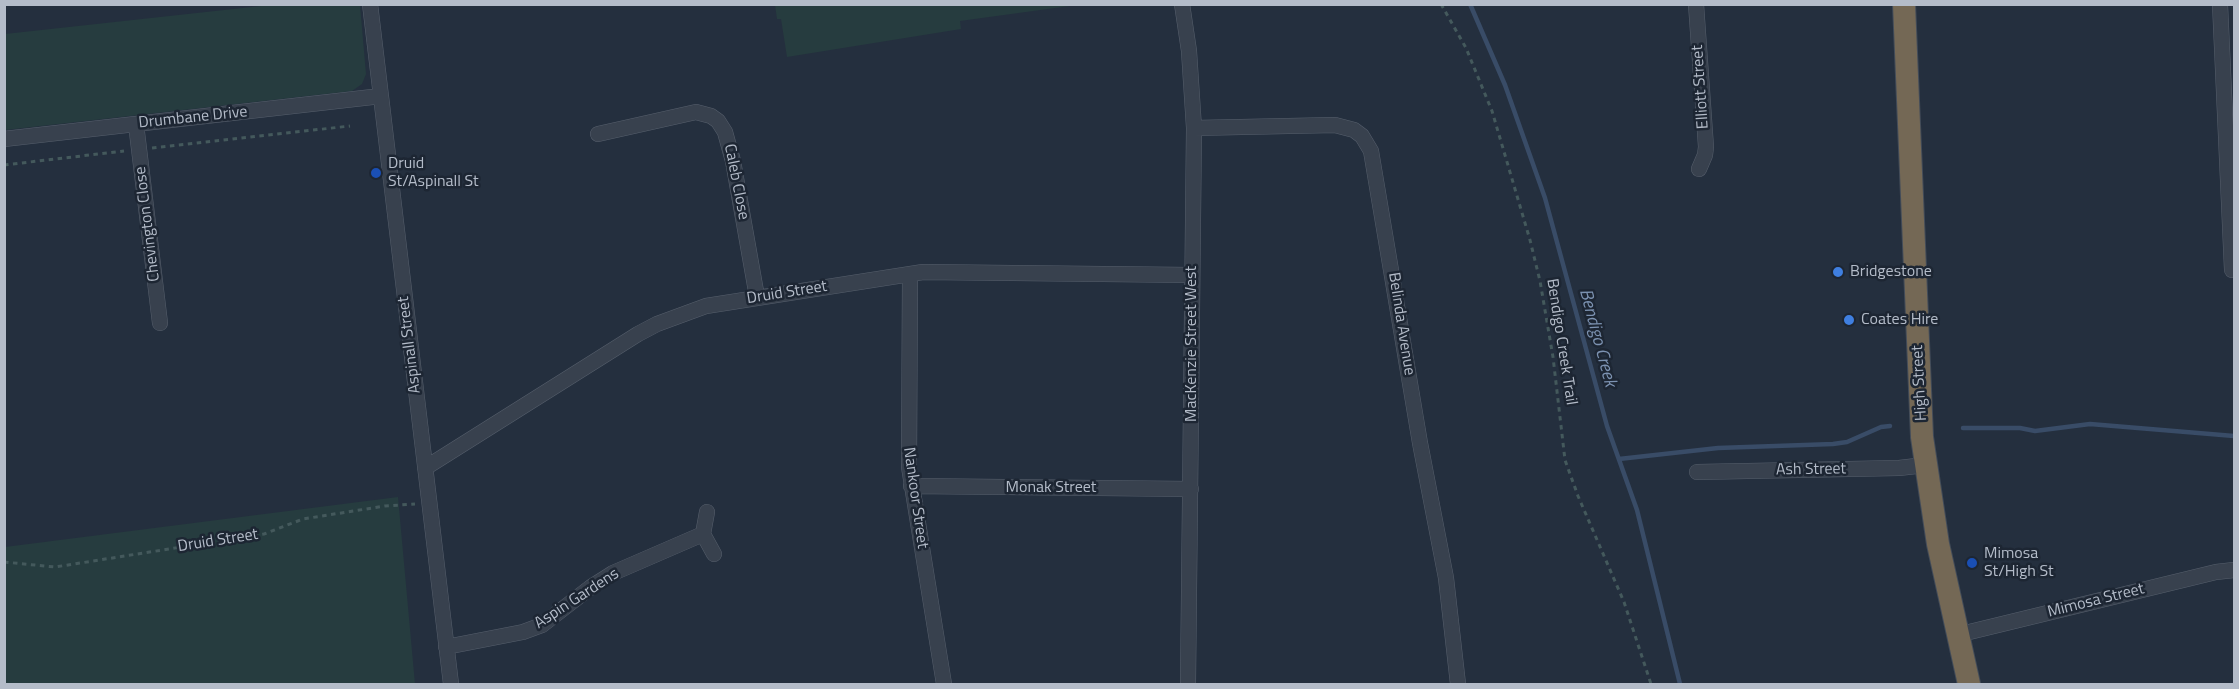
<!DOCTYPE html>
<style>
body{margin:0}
#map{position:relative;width:2239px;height:689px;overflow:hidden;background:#242f3e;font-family:"Titillium Web",sans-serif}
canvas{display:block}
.frame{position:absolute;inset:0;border:6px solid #b4bcc9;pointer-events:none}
</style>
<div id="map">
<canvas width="2239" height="689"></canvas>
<div class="frame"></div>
</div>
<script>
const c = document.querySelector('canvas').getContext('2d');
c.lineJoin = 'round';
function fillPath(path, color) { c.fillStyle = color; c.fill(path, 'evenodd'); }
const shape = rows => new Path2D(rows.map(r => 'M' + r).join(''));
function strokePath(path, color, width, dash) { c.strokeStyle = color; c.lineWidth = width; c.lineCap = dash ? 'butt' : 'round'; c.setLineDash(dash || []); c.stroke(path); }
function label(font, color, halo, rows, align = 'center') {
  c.font = font + ' "Titillium Web",sans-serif'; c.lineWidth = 5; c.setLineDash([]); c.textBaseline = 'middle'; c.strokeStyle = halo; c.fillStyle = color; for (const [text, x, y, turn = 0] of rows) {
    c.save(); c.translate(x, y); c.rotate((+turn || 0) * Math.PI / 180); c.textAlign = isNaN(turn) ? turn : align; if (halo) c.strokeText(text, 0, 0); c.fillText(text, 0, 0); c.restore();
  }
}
fillPath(shape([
 [279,4,360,5,366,74,362,84,352,91,5,130,5,34],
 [775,5,775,4,1077,5,960,21,961,29,787,57,781,19,777,19],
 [398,497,415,684,5,684,5,547]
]), '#263c3f');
strokePath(shape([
 [1470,4,1505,85,1545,198,1607,426,1637,510,1680,684],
 [1963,428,2020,428,2035,431,2090,424,2234,436],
 [1619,459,1718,448,1833,444,1847,442,1881,427,1890,426]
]), '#394c67', 4.5);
const minor = shape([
 [370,4,451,684],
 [1182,4,1189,51,1194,128,1188,684],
 [1696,4,1706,147,1705,155,1699,169],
 [2220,4,2232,270],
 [136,124,160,323],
 [1194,128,1335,125,1354,130,1362,136,1371,151,1420,443,1446,578,1458,684],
 [598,134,696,112,711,116,718,121,725,132,733,161,757,297],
 [4,139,381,96],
 [910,274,909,467,944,684],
 [425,468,638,334,657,324,706,306,923,272,1192,275],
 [1697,472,1899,468,1925,465],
 [911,486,1191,489],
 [707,512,703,534,714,554],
 [1957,635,2216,572,2234,570],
 [446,647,523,632,542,625,591,587,613,573,703,534]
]);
const highway = shape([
 [1904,4,1922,437,1938,544,1969,684]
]);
strokePath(minor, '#565f6c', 16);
strokePath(highway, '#434c59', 24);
strokePath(shape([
 [1441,4,1466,48,1492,111,1530,240,1540,281,1553,357,1565,460,1578,496,1624,602,1651,684],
 [152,148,350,126],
 [4,165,124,151],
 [4,562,55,567,264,534,303,519,385,506,415,504]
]), '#44595c', 3, [4.5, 4.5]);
strokePath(minor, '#38414e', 15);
strokePath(highway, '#746855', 22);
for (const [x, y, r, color] of [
 [376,173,6,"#1a4fb4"],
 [1838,272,6,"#3f7fe0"],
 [1849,320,6,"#3f7fe0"],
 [1972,563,6,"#1a4fb4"]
]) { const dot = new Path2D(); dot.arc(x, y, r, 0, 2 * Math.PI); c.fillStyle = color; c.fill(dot); strokePath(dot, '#1d2633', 2); }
label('16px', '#b4bcc9', '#1d2633', [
 ["Elliott Street",1701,87,-94],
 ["Drumbane Drive",193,118,-6],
 ["Caleb Close",736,182,79],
 ["Chevington Close",148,224,-97],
 ["Druid Street",787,293,-9],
 ["Belinda Avenue",1401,324,81],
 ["Bendigo Creek Trail",1561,342,81],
 ["MacKenzie Street West",1192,344,-90],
 ["Aspinall Street",410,345,-97],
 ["High Street",1920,383,-93],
 ["Ash Street",1811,470,-1],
 ["Monak Street",1051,488],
 ["Nankoor Street",915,498,82],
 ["Druid Street",218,541,-9],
 ["Aspin Gardens",577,599,-33],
 ["Mimosa Street",2096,601,-14]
]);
label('16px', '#b4bcc9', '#1d2633', [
 ["Druid",388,164],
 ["St/Aspinall St",388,182],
 ["Bridgestone",1850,272],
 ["Coates Hire",1861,320],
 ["Mimosa",1984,554],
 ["St/High St",1984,572]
], 'left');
label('italic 18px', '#7c92b1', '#1d2633', [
 ["Bendigo Creek",1597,338,75]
]);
</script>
